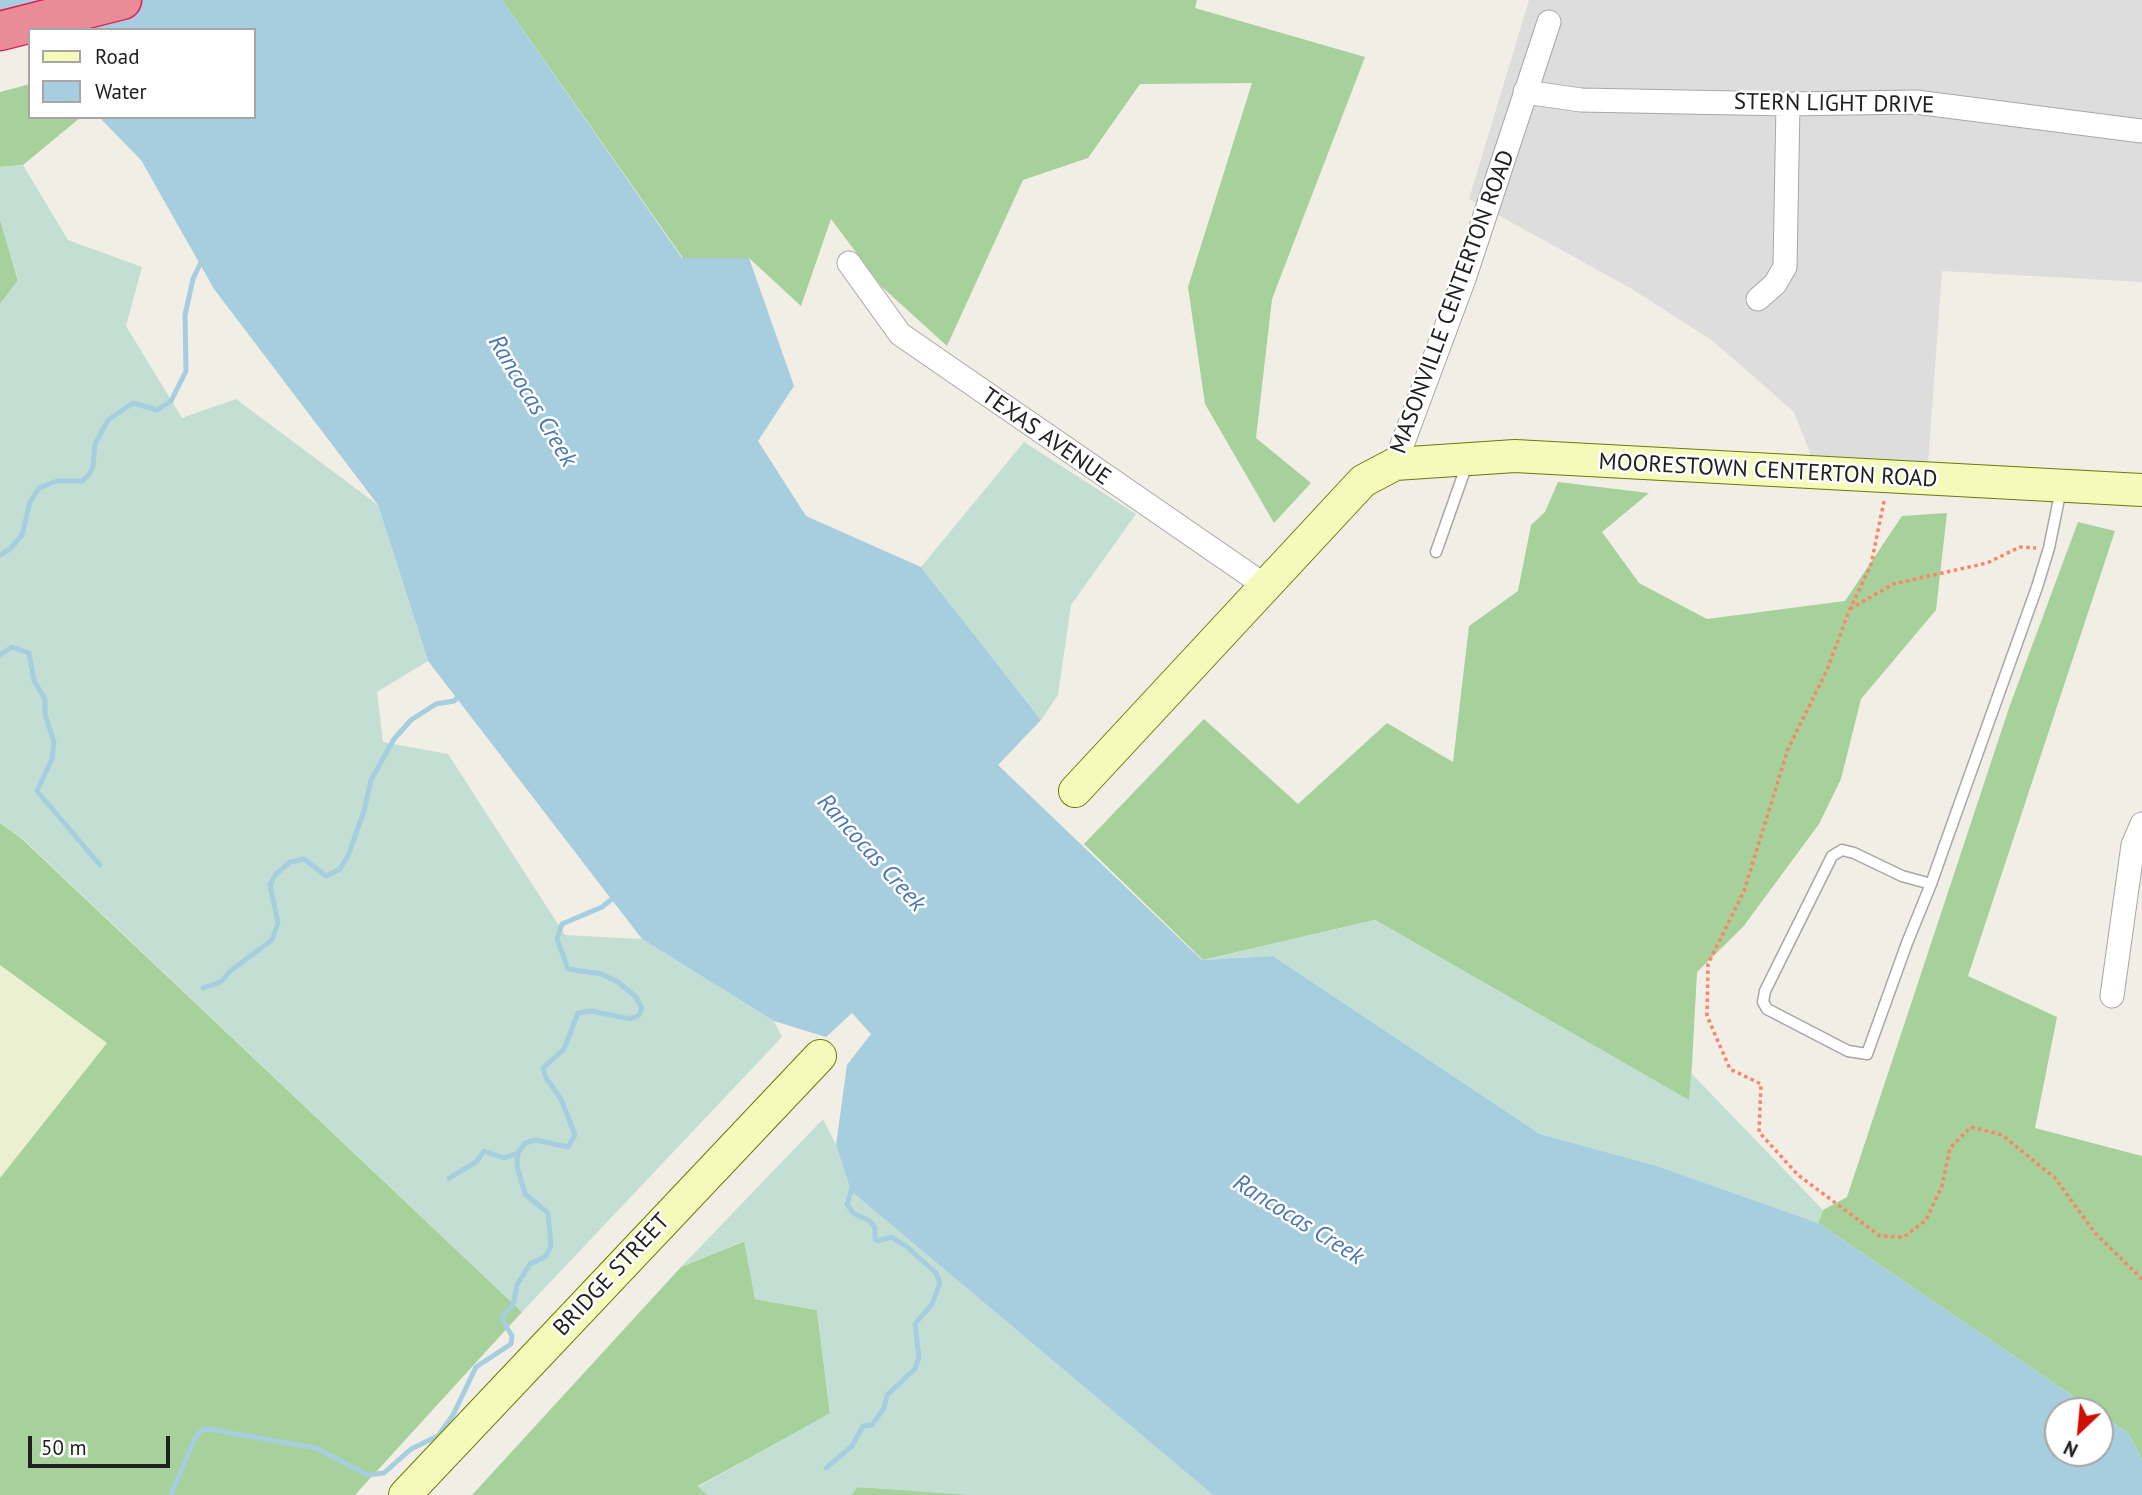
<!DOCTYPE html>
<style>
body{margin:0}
#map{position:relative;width:2142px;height:1495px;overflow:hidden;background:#f1eee6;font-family:"PT Sans",sans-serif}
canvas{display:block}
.legend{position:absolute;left:28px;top:28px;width:228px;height:91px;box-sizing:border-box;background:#fff;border:2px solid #a6a6a6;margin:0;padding:9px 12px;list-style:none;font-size:21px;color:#202020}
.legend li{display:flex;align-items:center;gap:14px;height:35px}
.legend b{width:35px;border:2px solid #a6a6a6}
.north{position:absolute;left:2044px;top:1397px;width:70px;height:70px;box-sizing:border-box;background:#fff;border:2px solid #a6a6a6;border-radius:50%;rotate:206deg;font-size:19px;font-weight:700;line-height:28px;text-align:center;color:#202020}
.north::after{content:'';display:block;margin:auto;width:24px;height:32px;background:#d00e00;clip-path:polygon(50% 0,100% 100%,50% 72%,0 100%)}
.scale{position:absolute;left:28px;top:1436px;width:142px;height:32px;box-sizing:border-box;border:4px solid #202020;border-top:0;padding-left:9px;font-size:21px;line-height:24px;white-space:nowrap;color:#202020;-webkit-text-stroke:5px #fff;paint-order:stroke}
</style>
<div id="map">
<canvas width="2142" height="1495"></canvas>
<ul class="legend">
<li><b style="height:9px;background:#f4fbba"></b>Road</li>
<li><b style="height:19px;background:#a6cedf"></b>Water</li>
</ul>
<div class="north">N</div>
<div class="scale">50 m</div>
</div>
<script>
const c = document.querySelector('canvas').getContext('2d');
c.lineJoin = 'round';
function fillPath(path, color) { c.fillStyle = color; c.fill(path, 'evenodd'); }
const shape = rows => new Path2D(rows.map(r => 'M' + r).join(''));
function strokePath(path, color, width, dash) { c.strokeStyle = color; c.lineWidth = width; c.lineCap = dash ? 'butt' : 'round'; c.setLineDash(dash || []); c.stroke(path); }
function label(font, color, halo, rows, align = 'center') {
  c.font = font + ' "PT Sans",sans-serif'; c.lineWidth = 5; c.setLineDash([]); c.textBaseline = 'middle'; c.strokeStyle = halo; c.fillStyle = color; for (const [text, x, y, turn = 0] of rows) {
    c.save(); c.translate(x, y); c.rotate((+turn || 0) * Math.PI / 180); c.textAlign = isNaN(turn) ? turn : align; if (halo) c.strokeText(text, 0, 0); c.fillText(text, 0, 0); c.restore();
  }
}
fillPath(shape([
 [1529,0,2142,0,2142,282,1942,271,1928,464,1813,461,1794,412,1713,341,1632,289,1469,199]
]), '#dedddd');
fillPath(shape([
 [0,965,108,1043,0,1178]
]), '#ebf0d1');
fillPath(shape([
 [502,0,1197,0,1195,8,1365,57,1272,299,1256,438,1311,483,1274,523,1205,404,1188,287,1252,83,1140,84,1088,158,1023,180,947,346,882,287,831,219,801,306,749,258,683,258],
 [30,84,30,117,81,117,23,165,0,167,0,92],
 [0,219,18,281,0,304],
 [1558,482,1649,493,1602,532,1639,583,1707,619,1845,601,1902,516,1947,513,1936,610,1861,699,1841,779,1819,824,1743,927,1697,972,1690,1101,1375,920,1203,960,1084,844,1204,719,1298,804,1387,723,1453,762,1469,626,1518,591,1531,525,1545,512],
 [2078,522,2115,531,1968,976,2057,1017,2035,1128,2142,1156,2142,1460,2128,1433,2100,1414,2100,1411,2095,1411,1818,1223,1823,1210,1847,1197,2010,705],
 [0,823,21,838,522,1312,355,1495,0,1495,0,1178,107,1043,0,965],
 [745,1241,755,1299,817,1310,830,1414,698,1486,708,1495,472,1495,681,1267],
 [857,1487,966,1493,968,1495,851,1495]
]), '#a6d19a');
fillPath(shape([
 [23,165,68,240,142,267,126,326,182,418,236,399,378,505,428,661,377,692,383,742,448,754,565,935,642,939,774,1021,782,1037,522,1312,22,838,0,823,0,304,18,280,0,219,0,167],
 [1024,442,1136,514,1071,605,1058,695,1041,720,921,567],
 [1375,920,1689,1100,1691,1073,1823,1210,1818,1223,1657,1166,1540,1134,1273,956,1203,960],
 [823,1119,836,1145,851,1191,1213,1495,968,1495,857,1487,851,1495,708,1495,698,1487,830,1413,817,1310,755,1299,744,1241,681,1267]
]), '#c3dfd4');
fillPath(shape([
 [0,0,502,0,682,258,749,258,794,386,758,441,806,516,921,567,1041,720,998,765,1202,960,1273,956,1540,1134,1657,1166,1818,1223,2095,1411,2058,1411,2058,1453,2100,1453,2100,1414,2128,1433,2142,1460,2142,1495,1213,1495,851,1191,836,1145,847,1065,871,1034,852,1013,826,1037,774,1021,642,939,428,661,378,505,214,289,141,160,99,117,254,117,254,30,30,30,30,48,0,12]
]), '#a6cedf');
strokePath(shape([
 [0,555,10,549,22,535,30,502,39,488,57,481,82,481,88,476,93,467,95,444,108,420,133,403,157,410,171,401,186,371,185,315,193,279,202,260],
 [0,655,12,647,29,653,34,681,45,699,45,714,54,742,52,759,37,791,100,865],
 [203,988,221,982,230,971,272,940,278,923,270,885,275,875,290,862,304,859,326,876,340,869,348,856,364,811,371,780,394,739,411,720,436,704,454,701,460,695],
 [449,1178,476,1162,484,1151,504,1158,518,1153],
 [826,1468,852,1446,863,1426,872,1425,884,1408,887,1395,915,1369,919,1358,915,1324,932,1304,940,1283,936,1273,906,1246,891,1237,878,1241,875,1239,875,1228,870,1221,853,1213,847,1204,853,1185],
 [171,1495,194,1440,201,1431,208,1429,316,1448,368,1475,384,1473,411,1449,438,1436,453,1415,476,1367,511,1344,512,1336,503,1321,503,1315,513,1305,517,1285,530,1264,545,1257,551,1246,548,1213,525,1194,517,1166,518,1153,525,1143,536,1140,568,1147,575,1135,561,1099,546,1078,543,1068,564,1049,578,1013,592,1011,630,1019,639,1015,642,1008,636,997,618,982,601,974,568,969,557,939,562,924,602,907,617,895]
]), '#a6cedf', 5);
const lane = shape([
 [1436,552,1467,464],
 [1931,884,1902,876,1854,853,1842,850,1832,856,1765,991,1763,1002,1767,1009,1848,1051,1867,1054,1907,943,1931,884,1943,850,2037,587,2049,548,2061,489]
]);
const street = shape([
 [1525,92,1581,100,1788,104,1916,102,2142,131],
 [849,263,900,334,1267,587],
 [1758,299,1775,284,1785,267,1788,104],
 [1395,464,1464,279,1549,22],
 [2112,996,2133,845,2142,824]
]);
const secondary = shape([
 [1075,791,1363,481,1395,464,1515,456,2142,490],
 [405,1495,820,1056]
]);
const highway = shape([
 [0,31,122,0]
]);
strokePath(lane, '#a7a7a7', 13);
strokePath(street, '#a7a7a7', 25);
strokePath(secondary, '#677c02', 34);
strokePath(highway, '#e12156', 41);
strokePath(shape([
 [1884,501,1871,565,1849,611,1827,670,1788,749,1744,891,1708,964,1707,1016,1730,1069,1761,1084,1759,1132,1798,1175,1880,1236,1904,1237,1926,1220,1942,1186,1950,1148,1971,1127,2002,1135,2055,1178,2095,1233,2142,1279],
 [1850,609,1893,584,1987,563,2020,547,2036,548]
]), '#fe836a', 3.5, [3.5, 3.5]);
strokePath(lane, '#fff', 10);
strokePath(street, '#fff', 23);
strokePath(secondary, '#f4fbba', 32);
strokePath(highway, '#ea8c97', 38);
label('23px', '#202020', '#fff', [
 ["STERN LIGHT DRIVE",1834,104,1],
 ["MASONVILLE CENTERTON ROAD",1453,302,-70],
 ["TEXAS AVENUE",1046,437,35],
 ["MOORESTOWN CENTERTON ROAD",1768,471,3],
 ["BRIDGE STREET",612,1275,-47]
]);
label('italic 24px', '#4977b3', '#fff', [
 ["Rancocas Creek",532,401,59],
 ["Rancocas Creek",871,853,48],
 ["Rancocas Creek",1298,1220,32]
]);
</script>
